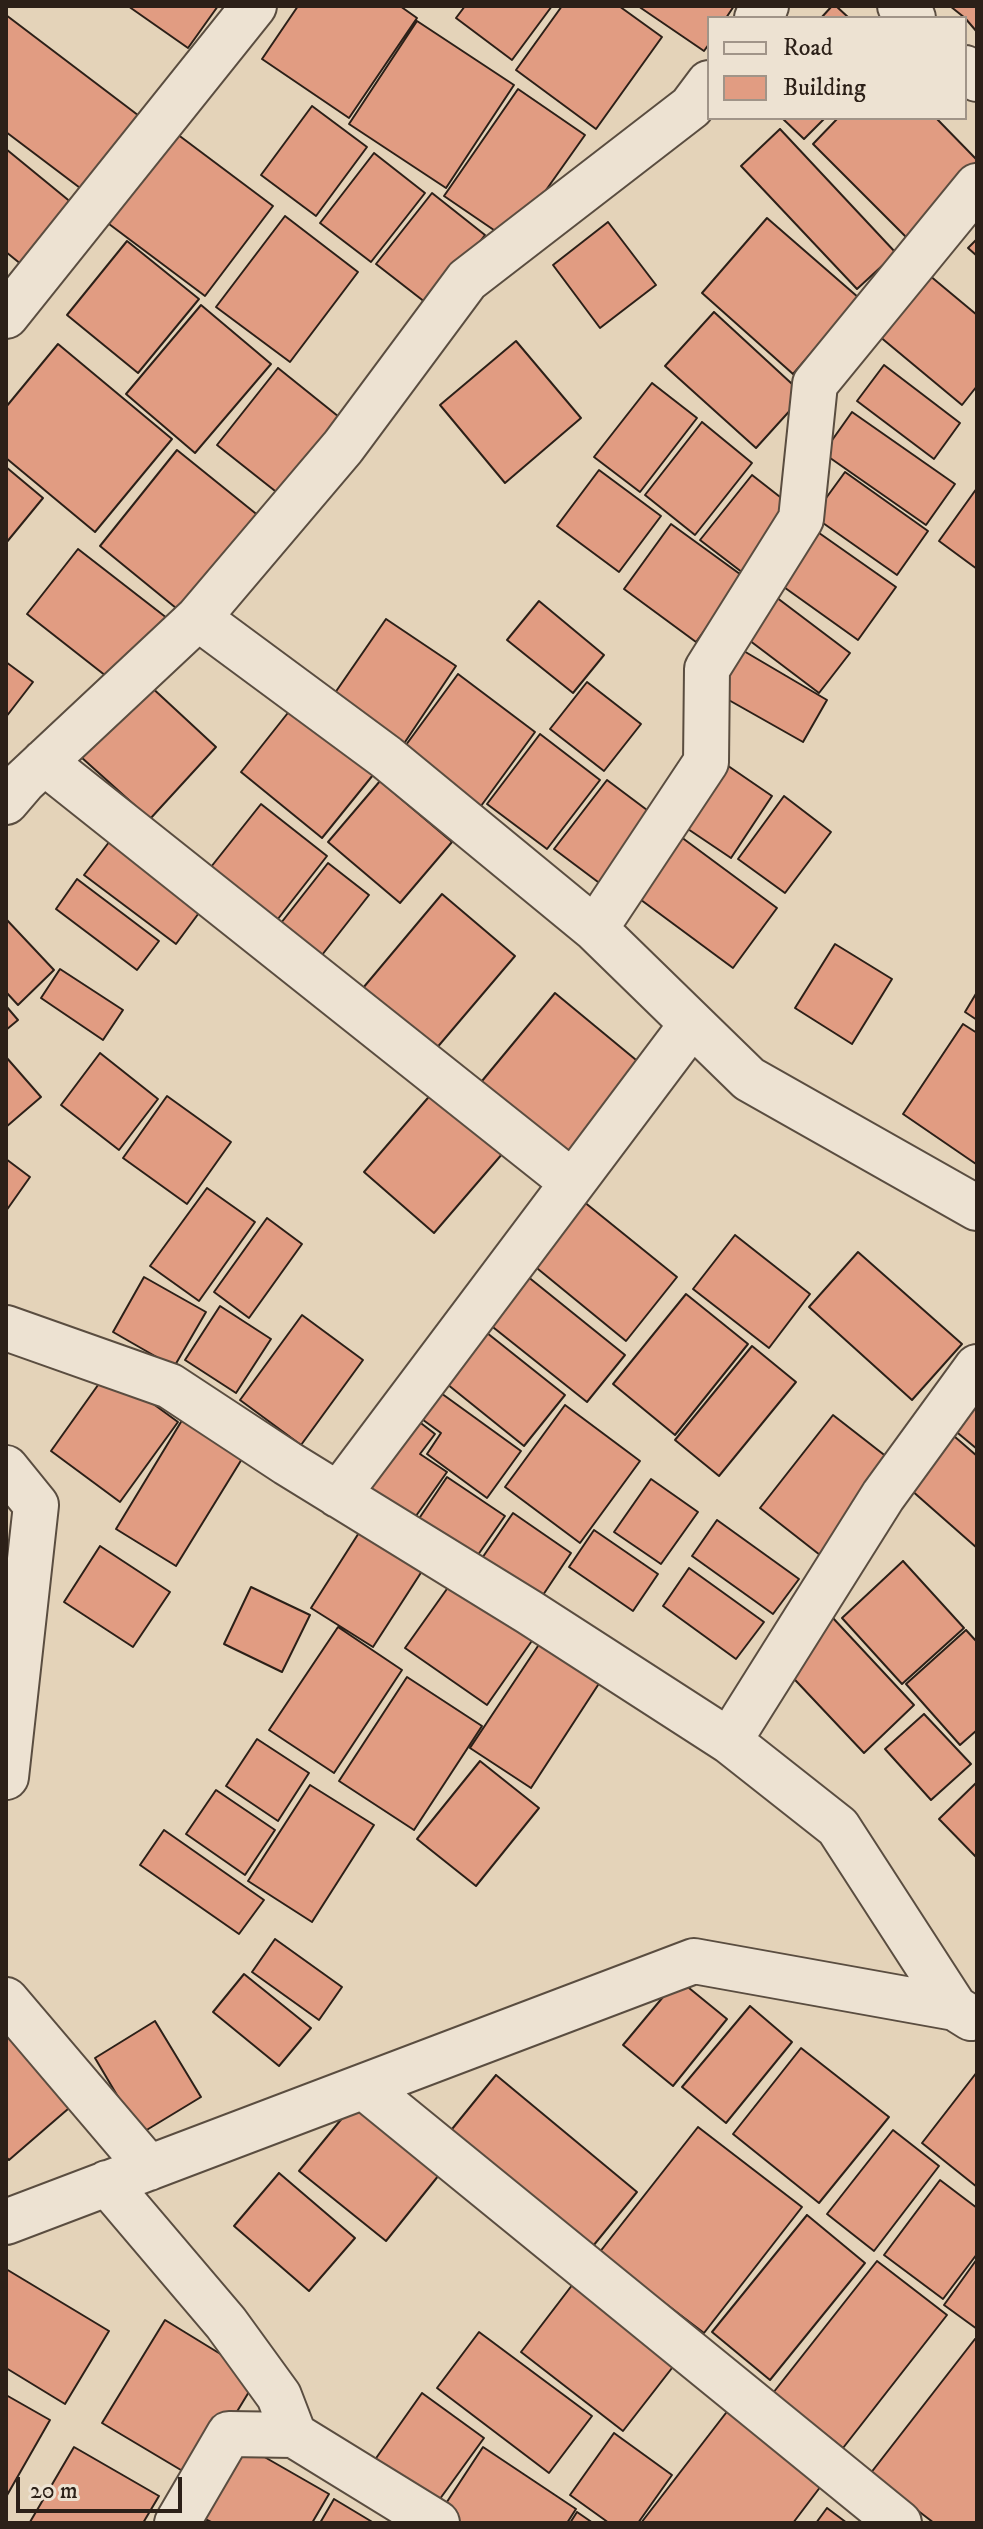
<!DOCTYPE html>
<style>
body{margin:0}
#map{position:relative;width:983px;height:2529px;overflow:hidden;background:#e4d3b9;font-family:"IM FELL DW Pica",serif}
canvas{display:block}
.frame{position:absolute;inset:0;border:8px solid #2c2018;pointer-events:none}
.legend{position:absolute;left:707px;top:16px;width:260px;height:104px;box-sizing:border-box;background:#ede2d2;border:2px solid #a09488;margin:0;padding:10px 14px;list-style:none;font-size:24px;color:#2c2018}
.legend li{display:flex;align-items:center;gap:16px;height:40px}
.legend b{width:40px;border:2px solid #a09488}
.scale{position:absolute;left:16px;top:2477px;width:166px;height:36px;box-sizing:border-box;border:4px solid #2c2018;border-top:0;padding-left:10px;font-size:24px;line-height:28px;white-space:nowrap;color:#2c2018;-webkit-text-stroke:6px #ede2d2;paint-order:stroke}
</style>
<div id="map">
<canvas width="983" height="2529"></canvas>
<div class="frame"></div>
<ul class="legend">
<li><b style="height:10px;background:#ede2d2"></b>Road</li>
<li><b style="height:22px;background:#e19c82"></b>Building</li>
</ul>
<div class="scale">20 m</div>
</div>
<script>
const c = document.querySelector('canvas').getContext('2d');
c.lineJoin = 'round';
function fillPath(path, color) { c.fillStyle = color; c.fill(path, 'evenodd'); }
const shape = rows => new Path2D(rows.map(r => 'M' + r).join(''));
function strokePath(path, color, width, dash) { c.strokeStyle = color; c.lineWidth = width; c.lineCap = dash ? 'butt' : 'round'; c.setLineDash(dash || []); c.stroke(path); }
const building = shape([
 [128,6,218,6,188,48,128,6],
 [298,6,400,6,417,18,349,118,262,59,298,6],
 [465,6,552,6,512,60,456,18,465,6],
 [562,6,619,6,662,37,596,129,516,70,562,6],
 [638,6,734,6,726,18,709,18,709,44,704,51,638,6],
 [832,6,836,6,849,18,821,18,832,6],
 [950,6,977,6,977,32,965,18,950,6],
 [6,15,151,125,96,200,6,132,6,15],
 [417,21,514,85,446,188,349,124,417,21],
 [518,89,585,135,510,241,444,196,518,89],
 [312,106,367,147,316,216,261,175,312,106],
 [782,118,825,118,804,139,782,118],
 [838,118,936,118,977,160,977,175,911,242,813,144,838,118],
 [780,129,896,253,857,289,741,166,780,129],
 [173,131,273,206,205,296,105,221,173,131],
 [6,149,78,208,27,269,6,252,6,149],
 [374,153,425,193,371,262,320,223,374,153],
 [432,193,485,235,430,306,376,264,432,193],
 [285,216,358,272,290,362,216,307,285,216],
 [767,218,859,298,793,374,702,293,767,218],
 [608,222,656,285,600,328,553,265,608,222],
 [977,239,977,256,968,248,977,239],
 [127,241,199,299,138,373,67,315,127,241],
 [911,260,977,315,977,386,962,405,861,321,911,260],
 [201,305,271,364,195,453,126,394,201,305],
 [714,312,804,395,756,448,665,366,714,312],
 [516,341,581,418,505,483,440,405,516,341],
 [58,344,172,439,95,532,6,458,6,407,58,344],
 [884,365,960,423,934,459,857,401,884,365],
 [278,368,349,425,289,502,217,445,278,368],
 [652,383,697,418,640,492,594,457,652,383],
 [852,412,955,484,926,525,823,453,852,412],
 [702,422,752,463,695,535,645,495,702,422],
 [177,450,265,521,187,617,100,546,177,450],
 [6,467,43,498,6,543,6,467],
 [599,470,661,516,619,572,557,526,599,470],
 [845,472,928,531,897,575,813,516,845,472],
 [752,475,798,511,747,576,700,540,752,475],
 [977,488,977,569,939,541,977,488],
 [671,524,744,577,696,642,624,589,671,524],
 [812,528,896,587,858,640,774,580,812,528],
 [78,549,172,622,120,687,27,614,78,549],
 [768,591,850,653,819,693,737,631,768,591],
 [539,601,604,655,573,693,507,640,539,601],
 [386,619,456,666,399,751,328,703,386,619],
 [737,647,827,700,803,742,711,690,737,647],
 [6,662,33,682,6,717,6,662],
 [458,674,535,732,481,806,403,749,458,674],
 [587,682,641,724,604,771,550,729,587,682],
 [148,684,216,747,150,819,81,757,148,684],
 [291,709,373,775,322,838,241,772,291,709],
 [540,734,600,780,547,849,487,804,540,734],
 [718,759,772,796,731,858,676,821,718,759],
 [607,780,663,822,610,891,554,849,607,780],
 [380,781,452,842,400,903,328,842,380,781],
 [784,796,831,832,785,893,738,859,784,796],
 [261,804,327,856,274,924,207,872,261,804],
 [119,829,210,898,176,944,84,875,119,829],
 [677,834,777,908,733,968,633,894,677,834],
 [328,863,369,895,322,955,281,923,328,863],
 [77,879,159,941,137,970,56,909,77,879],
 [442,894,515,956,435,1050,363,988,442,894],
 [6,919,54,970,18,1005,6,992,6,919],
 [835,944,892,979,852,1044,795,1008,835,944],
 [60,969,123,1010,103,1040,41,998,60,969],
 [977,992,977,1020,965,1012,977,992],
 [555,993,647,1069,569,1163,477,1087,555,993],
 [6,1006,18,1020,6,1030,6,1006],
 [963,1024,977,1033,976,1164,903,1114,963,1024],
 [100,1053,158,1099,119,1150,61,1105,100,1053],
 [6,1057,41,1097,6,1127,6,1057],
 [433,1092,503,1153,434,1233,364,1172,433,1092],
 [167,1096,231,1142,187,1204,123,1158,167,1096],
 [6,1159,30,1177,6,1211,6,1159],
 [207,1188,255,1222,199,1301,150,1266,207,1188],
 [578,1197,677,1277,626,1341,527,1260,578,1197],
 [267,1218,302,1244,249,1318,214,1292,267,1218],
 [735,1235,810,1294,769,1348,693,1289,735,1235],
 [858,1252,962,1344,912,1400,809,1307,858,1252],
 [527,1276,625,1355,587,1402,489,1324,527,1276],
 [144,1277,206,1312,174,1367,113,1332,144,1277],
 [686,1294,748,1344,675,1435,613,1384,686,1294],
 [220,1306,271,1339,236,1393,185,1360,220,1306],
 [302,1315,363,1360,301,1445,240,1400,302,1315],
 [477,1325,565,1395,524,1446,437,1376,477,1325],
 [752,1346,796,1382,719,1476,675,1440,752,1346],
 [108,1371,178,1422,120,1502,51,1451,108,1371],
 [434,1388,521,1451,487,1498,427,1454,441,1433,415,1414,434,1388],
 [977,1400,977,1449,953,1429,977,1400],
 [565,1405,640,1461,580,1543,505,1487,565,1405],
 [833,1415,892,1461,820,1555,760,1508,833,1415],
 [184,1417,245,1454,176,1566,116,1529,184,1417],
 [413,1417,435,1434,420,1454,447,1472,411,1523,362,1487,413,1417],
 [947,1430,977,1456,977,1548,902,1482,947,1430],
 [447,1477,505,1516,473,1562,416,1523,447,1477],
 [651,1479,698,1512,661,1564,614,1532,651,1479],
 [513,1513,571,1553,537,1604,478,1564,513,1513],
 [717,1520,799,1579,773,1614,692,1556,717,1520],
 [362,1528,424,1568,373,1647,311,1608,362,1528],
 [594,1530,658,1574,633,1611,569,1567,594,1530],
 [100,1546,170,1592,133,1647,64,1602,100,1546],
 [903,1561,964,1628,902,1684,842,1618,903,1561],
 [689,1568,764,1622,736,1659,663,1606,689,1568],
 [454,1579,536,1635,487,1705,405,1648,454,1579],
 [251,1587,310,1615,282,1672,224,1644,251,1587],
 [832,1617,914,1705,864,1753,781,1665,832,1617],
 [338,1627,402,1670,334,1773,269,1730,338,1627],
 [966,1630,977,1642,977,1730,960,1745,906,1684,966,1630],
 [540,1643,600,1682,531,1788,470,1748,540,1643],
 [407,1677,482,1726,414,1830,339,1781,407,1677],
 [924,1714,971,1764,931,1800,885,1749,924,1714],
 [257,1739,309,1773,278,1821,226,1786,257,1739],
 [480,1761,539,1808,476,1886,417,1839,480,1761],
 [977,1782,977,1858,939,1819,977,1782],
 [310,1785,374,1825,312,1922,248,1881,310,1785],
 [216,1790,275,1830,245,1875,186,1834,216,1790],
 [164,1830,264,1900,239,1934,140,1865,164,1830],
 [275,1939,342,1987,319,2020,252,1972,275,1939],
 [244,1974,311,2028,279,2066,213,2012,244,1974],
 [678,1979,727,2019,673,2086,623,2045,678,1979],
 [750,2006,792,2042,726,2123,682,2087,750,2006],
 [6,2008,83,2096,9,2160,6,2157,6,2008],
 [155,2021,201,2097,140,2134,95,2058,155,2021],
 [801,2048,889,2117,819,2203,733,2134,801,2048],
 [977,2072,977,2187,922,2143,977,2072],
 [496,2075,637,2192,589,2251,448,2134,496,2075],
 [357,2100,443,2170,386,2241,299,2171,357,2100],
 [698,2127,802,2207,704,2333,599,2253,698,2127],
 [893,2130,939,2166,874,2251,827,2214,893,2130],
 [279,2173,355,2238,309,2291,234,2226,279,2173],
 [940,2180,977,2208,977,2254,943,2299,884,2255,940,2180],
 [807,2215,865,2263,770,2380,712,2332,807,2215],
 [977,2259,977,2329,944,2305,977,2259],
 [877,2261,947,2315,843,2448,773,2393,877,2261],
 [6,2269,109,2331,65,2404,6,2368,6,2269],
 [576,2280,679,2359,623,2431,521,2352,576,2280],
 [165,2320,258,2377,196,2479,102,2423,165,2320],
 [479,2332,592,2416,549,2473,437,2388,479,2332],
 [975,2339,977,2341,977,2523,934,2523,870,2474,975,2339],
 [422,2393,484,2438,429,2514,367,2471,422,2393],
 [6,2395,50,2420,6,2497,6,2395],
 [729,2409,824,2482,793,2523,641,2523,729,2409],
 [614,2433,672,2475,638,2523,609,2523,570,2495,614,2433],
 [74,2447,159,2496,143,2523,30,2522,74,2447],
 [247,2447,329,2494,312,2523,213,2523,205,2519,247,2447],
 [483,2447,576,2509,567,2523,453,2523,439,2514,483,2447],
 [334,2499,374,2523,320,2523,334,2499],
 [827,2508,847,2523,816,2523,827,2508],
 [577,2512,593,2523,570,2523,577,2512]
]);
fillPath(building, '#e19c82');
strokePath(building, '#2c2018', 2);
const street = shape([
 [900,6,913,18],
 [757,18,766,6],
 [965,68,977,79],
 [6,316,254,6],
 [198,618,343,447,467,280,691,107,709,83],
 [44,762,572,1182],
 [6,802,24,781,198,618,386,757,595,929,749,1079,977,1208],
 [595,929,706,762,707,669,801,519,815,384,977,186],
 [6,1328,170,1386,287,1463,529,1612,729,1741,838,1827,955,2008],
 [6,1468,36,1505,6,1777],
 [338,1495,692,1024],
 [729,1741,883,1496,977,1367],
 [6,2000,149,2168],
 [364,2087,899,2523],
 [107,2183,226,2323,279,2396,294,2435],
 [6,2222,694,1961,955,2008,971,2018],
 [177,2523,229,2434,294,2435,437,2523]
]);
strokePath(street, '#5a4d40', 48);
strokePath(street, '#ede2d2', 44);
</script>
